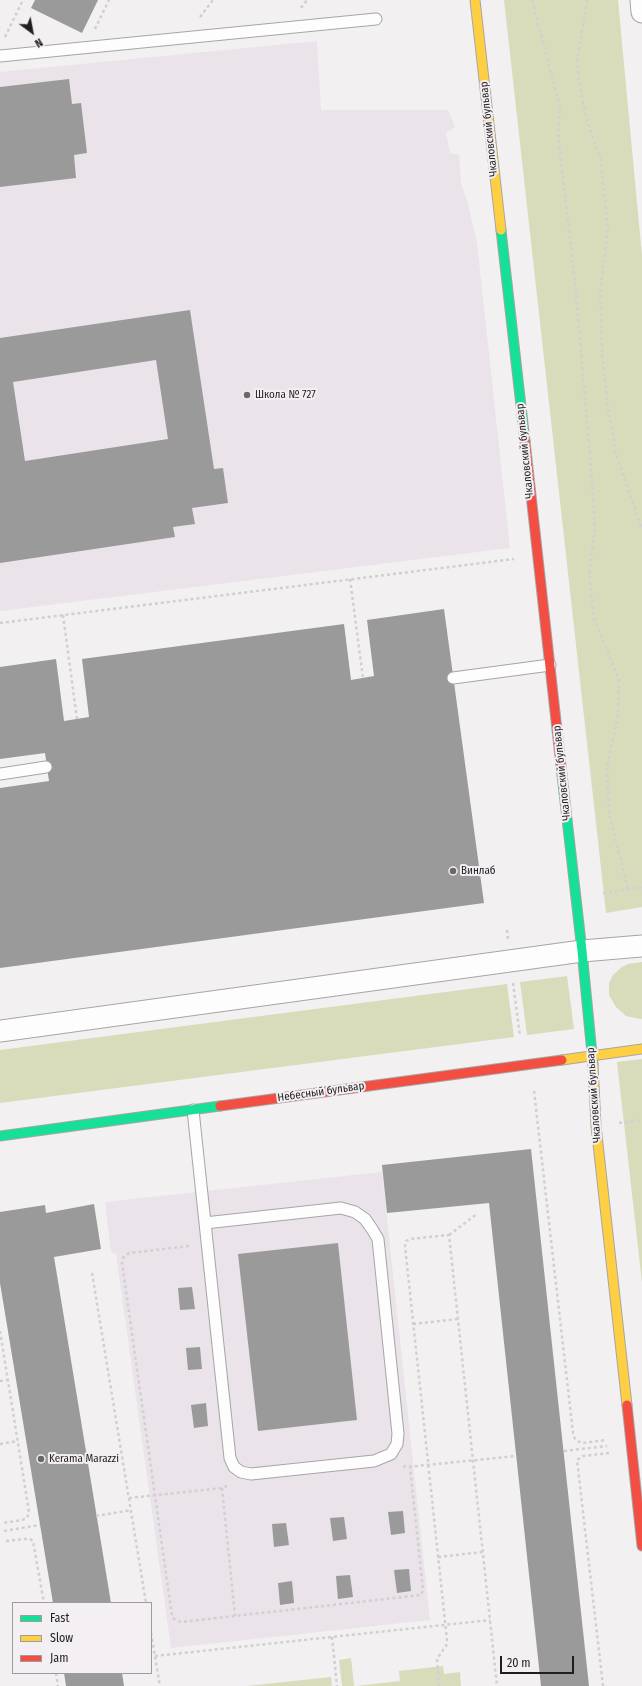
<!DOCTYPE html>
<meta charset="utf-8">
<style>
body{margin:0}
#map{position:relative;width:642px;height:1686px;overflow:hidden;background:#f2f0f1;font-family:"Fira Sans Condensed",sans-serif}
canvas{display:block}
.legend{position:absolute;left:12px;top:1602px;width:140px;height:72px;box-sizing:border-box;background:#f3eff2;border:1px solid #9f9b9e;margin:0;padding:5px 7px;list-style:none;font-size:12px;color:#201e20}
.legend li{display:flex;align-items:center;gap:8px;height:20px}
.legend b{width:20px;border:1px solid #9f9b9e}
.north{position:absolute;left:12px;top:12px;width:40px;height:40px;-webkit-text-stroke:3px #f3eff2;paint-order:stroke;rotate:148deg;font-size:11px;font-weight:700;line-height:16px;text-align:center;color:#201e20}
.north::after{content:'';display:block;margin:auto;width:14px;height:18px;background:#201e20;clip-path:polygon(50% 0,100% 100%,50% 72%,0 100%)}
.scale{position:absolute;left:500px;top:1656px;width:74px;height:18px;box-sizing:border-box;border:2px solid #201e20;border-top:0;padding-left:5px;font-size:12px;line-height:14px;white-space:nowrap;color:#201e20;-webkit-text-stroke:3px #f3eff2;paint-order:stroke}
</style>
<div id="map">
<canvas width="642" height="1686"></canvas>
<ul class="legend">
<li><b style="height:5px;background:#16e098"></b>Fast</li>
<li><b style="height:5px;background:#ffcf43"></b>Slow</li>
<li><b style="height:5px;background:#f24e42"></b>Jam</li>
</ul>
<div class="north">N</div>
<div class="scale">20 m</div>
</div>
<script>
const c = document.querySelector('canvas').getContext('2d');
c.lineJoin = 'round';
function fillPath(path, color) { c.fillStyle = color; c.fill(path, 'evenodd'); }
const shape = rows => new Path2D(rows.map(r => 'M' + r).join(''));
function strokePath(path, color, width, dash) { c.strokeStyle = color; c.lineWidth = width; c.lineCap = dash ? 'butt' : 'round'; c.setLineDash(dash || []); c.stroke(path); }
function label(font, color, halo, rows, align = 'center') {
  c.font = font + ' "Fira Sans Condensed",sans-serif'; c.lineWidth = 4; c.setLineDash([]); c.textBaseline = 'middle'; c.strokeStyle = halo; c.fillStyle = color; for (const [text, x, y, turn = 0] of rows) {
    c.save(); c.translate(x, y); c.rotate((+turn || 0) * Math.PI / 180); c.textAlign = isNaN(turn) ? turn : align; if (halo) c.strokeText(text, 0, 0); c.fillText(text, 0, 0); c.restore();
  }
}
fillPath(shape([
 [317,41,321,110,448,110,455,127,446,133,450,153,459,155,461,184,467,200,477,243,510,548,0,611,0,72],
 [382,1172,430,1620,171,1648,116,1254,111,1252,105,1202]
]), '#eae3e9');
fillPath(shape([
 [504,0,618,0,642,256,642,907,606,913],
 [642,962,642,1019,640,1019,626,1016,616,1007,609,995,609,983,613,975,622,967,628,964],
 [567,976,574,1029,527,1035,520,982],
 [507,984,514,1037,0,1103,0,1050],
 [642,1059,642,1282,617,1062],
 [351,1658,354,1686,342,1686,339,1660],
 [443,1666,444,1674,460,1672,461,1686,356,1686,400,1681,399,1671],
 [331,1677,332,1686,247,1686]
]), '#d9dcba');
fillPath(shape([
 [35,0,98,0,82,33,31,8],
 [69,79,72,104,81,103,87,153,74,155,76,178,0,187,0,87],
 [190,310,214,469,223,468,228,503,192,508,195,524,173,527,175,537,0,563,0,338],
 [156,360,168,439,25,461,13,382],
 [444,609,484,903,0,968,0,788,49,781,45,753,0,759,0,667,56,659,64,721,89,717,82,659,344,624,351,680,374,676,367,620],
 [531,1149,557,1391,589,1686,541,1686,489,1203,387,1213,382,1165],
 [94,1204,101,1249,54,1257,111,1603,53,1603,0,1283,0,1212,45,1205,46,1213],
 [338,1243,357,1420,258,1431,238,1254],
 [192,1287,195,1309,180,1310,178,1288],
 [200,1347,202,1369,188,1370,186,1348],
 [206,1403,208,1426,194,1428,191,1405],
 [403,1511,405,1533,391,1535,388,1512],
 [344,1517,347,1539,333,1541,330,1518],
 [286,1523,289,1545,274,1547,272,1524],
 [409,1569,411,1591,397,1593,394,1570],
 [350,1575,353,1597,338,1599,336,1576],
 [292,1581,294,1603,280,1605,278,1583],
 [64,1673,122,1673,124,1686,66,1686]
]), '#9b9a9b');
const lane = shape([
 [0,56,376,19],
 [453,678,550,665],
 [0,774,46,767],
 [193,1110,230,1458,234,1467,241,1472,251,1474,374,1461,391,1454,397,1444,398,1434,378,1239,372,1229,365,1219,355,1212,341,1208,205,1223]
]);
const street = shape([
 [641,0,642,12],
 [0,1031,582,951,642,946]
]);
const fast = shape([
 [501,230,525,441],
 [561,766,582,951,593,1064],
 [0,1136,220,1106]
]);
const slow = shape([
 [475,0,501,230],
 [562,1060,642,1049],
 [593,1064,596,1126,627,1405]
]);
const jam = shape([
 [525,441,561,766],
 [220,1106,562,1060],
 [627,1405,642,1546]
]);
strokePath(lane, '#a7a5a6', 13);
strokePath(street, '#a7a5a6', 23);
strokePath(fast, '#a7a5a6', 11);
strokePath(slow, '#a7a5a6', 11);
strokePath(jam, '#a7a5a6', 11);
strokePath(shape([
 [532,0,560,108,558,133,575,282,592,480,595,527,589,573,594,618,619,680,618,716,607,767,609,813,628,889],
 [587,0,577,61,580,88,587,121,600,157,608,227,600,293,602,352,608,408,616,454,642,529],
 [301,8,307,0],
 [200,17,213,0],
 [95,29,109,0],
 [5,37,23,0],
 [350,579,363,678],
 [63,615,77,719],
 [0,623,514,559],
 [603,893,642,887],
 [507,930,508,939],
 [513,983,520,1036],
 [534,1091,573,1433,575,1439,581,1443,607,1440],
 [619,1123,642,1120],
 [449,1235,477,1214],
 [189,1246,129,1253,123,1258,122,1263,172,1616,174,1619,181,1622,421,1595,423,1590,410,1467],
 [92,1273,146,1603],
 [413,1324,458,1319],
 [0,1331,29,1512,27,1518,22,1520,3,1523],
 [0,1381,8,1380],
 [0,1444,18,1441],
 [564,1451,607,1446],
 [403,1466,407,1467,516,1456],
 [222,1488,235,1616],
 [129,1498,222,1488,229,1485],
 [96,1516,131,1510],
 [4,1531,40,1525],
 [6,1541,24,1539,30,1539,33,1541,44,1603],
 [438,1557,483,1552],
 [151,1633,160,1686],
 [332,1637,337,1686],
 [155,1656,490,1620],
 [56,1673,58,1686],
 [439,1686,437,1659,446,1646,447,1640,405,1246,406,1241,410,1239,449,1235,497,1686],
 [603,1686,577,1460,583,1456,609,1453]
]), '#d1d0d1', 2.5, [3, 3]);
strokePath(lane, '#fdfdfd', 11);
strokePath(street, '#fdfdfd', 21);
strokePath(fast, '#16e098', 9);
strokePath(slow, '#ffcf43', 9);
strokePath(jam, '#f24e42', 9);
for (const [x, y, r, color] of [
 [247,395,4,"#6a6869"],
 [453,871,4,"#6a6869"],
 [41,1459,4,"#6a6869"]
]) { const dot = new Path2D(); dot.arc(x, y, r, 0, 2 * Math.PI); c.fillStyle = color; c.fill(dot); strokePath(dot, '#f3eff2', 1.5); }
label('11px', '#201e20', '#f3eff2', [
 ["Чкаловский бульвар",489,129,-96],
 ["Чкаловский бульвар",525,451,-96],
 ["Чкаловский бульвар",562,773,-96],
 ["Небесный бульвар",321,1092,-8],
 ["Чкаловский бульвар",594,1095,-94]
]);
label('11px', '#201e20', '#f3eff2', [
 ["Школа № 727",255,395],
 ["Винлаб",461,871],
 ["Kerama Marazzi",49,1459]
], 'left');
</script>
